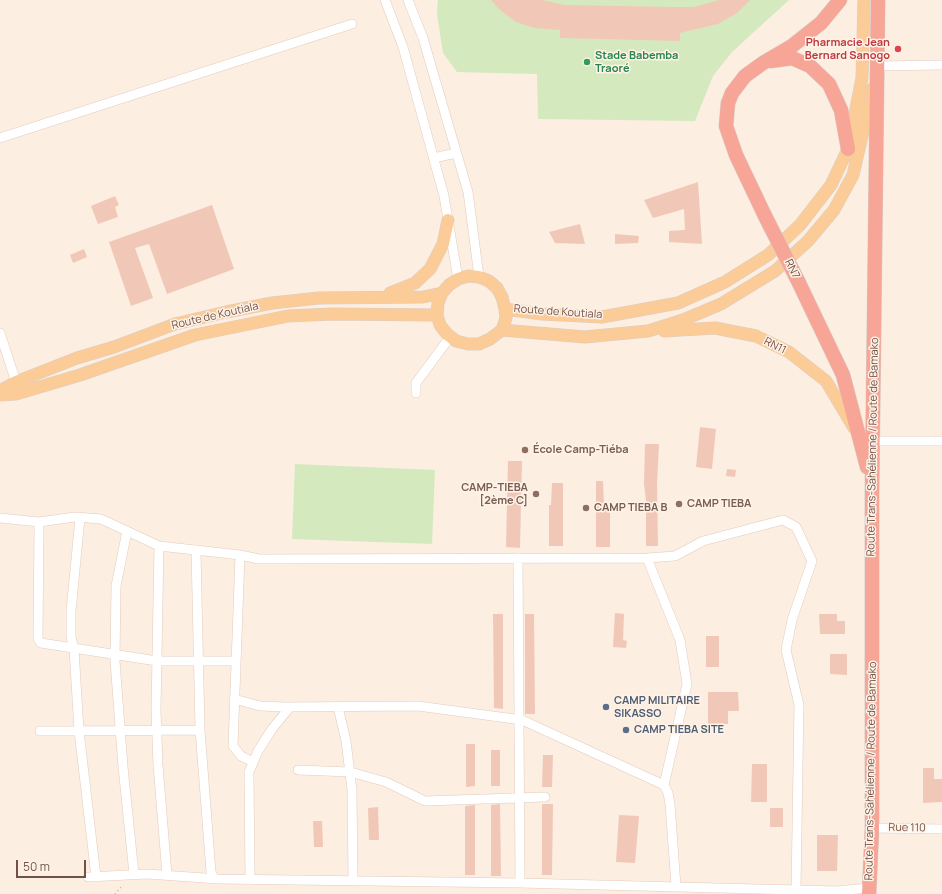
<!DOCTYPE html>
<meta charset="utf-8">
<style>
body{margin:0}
#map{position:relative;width:942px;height:894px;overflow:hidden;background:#fceee0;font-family:Manrope,sans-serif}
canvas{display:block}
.scale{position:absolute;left:16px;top:860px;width:70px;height:18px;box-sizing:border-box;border:2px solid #725248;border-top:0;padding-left:5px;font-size:12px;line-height:14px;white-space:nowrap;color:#725248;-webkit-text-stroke:3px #fff2e6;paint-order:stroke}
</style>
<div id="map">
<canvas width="942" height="894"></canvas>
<div class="scale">50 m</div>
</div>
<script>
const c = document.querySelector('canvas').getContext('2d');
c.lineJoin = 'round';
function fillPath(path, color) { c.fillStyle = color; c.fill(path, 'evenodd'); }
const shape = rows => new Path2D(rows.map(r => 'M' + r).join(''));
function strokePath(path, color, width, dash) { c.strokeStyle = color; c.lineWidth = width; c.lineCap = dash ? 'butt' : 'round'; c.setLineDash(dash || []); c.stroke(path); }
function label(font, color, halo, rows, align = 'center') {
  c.font = font + ' Manrope,sans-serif'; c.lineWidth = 3; c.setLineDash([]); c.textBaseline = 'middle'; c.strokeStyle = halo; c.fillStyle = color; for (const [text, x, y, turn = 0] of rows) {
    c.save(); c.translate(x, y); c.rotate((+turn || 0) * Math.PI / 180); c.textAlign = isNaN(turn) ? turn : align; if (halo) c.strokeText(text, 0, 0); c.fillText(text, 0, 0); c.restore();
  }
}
fillPath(shape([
 [438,0,789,0,732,52,713,76,695,121,538,119,537,74,457,72,443,53,437,14],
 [295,464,435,470,432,544,292,539]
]), '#d5e9bf');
fillPath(shape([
 [491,0,542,0,565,5,674,7,694,7,719,0,750,0,737,13,718,24,680,33,680,41,560,38,560,30,534,28,516,22,500,10],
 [698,182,702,244,669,242,669,231,685,230,684,209,653,218,644,200],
 [115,196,119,205,115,207,118,217,98,224,91,206],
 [212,205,234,269,167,294,149,244,135,248,153,298,131,306,109,242],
 [580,224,585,244,555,243,549,232],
 [615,234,639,236,638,243,615,244],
 [84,249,87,257,73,263,70,255],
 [700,427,716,429,712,469,696,467],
 [645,444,659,444,657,484,658,546,646,546,646,501,644,484],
 [508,461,522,461,520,548,506,547],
 [727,469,736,470,735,477,726,476],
 [596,481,603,481,604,506,610,506,610,547,596,547],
 [552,483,563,483,563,546,549,546,549,505,551,505],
 [615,613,624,614,623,640,627,641,626,648,613,647],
 [493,614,503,614,503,709,494,708],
 [525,614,534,614,535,714,525,714],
 [819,614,837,614,837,621,845,621,845,634,820,634],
 [706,636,719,636,719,667,706,667],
 [830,654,847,654,847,675,830,674],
 [708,692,738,692,739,711,728,711,728,724,708,724],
 [466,744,475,744,475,786,466,787],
 [491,750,500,750,500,786,491,786],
 [543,755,553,755,552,787,542,787],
 [752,764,767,764,767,802,751,802],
 [923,768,934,768,934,779,942,779,942,802,923,803],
 [500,804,501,876,491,876,491,805],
 [542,804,553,804,552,875,542,875],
 [475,805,475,875,465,875,465,806],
 [378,807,379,840,369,840,368,808],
 [770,808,783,808,783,827,770,827],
 [619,815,639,816,635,863,616,862],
 [313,821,322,821,323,847,314,847],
 [817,835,838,835,837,871,817,871]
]), '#f1c8b8');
const minor = shape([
 [385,0,403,47,444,196,458,279],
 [408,0,423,38,468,192,479,277],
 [878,66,942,65],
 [0,138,352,24],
 [434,158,456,153],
 [0,333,16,382],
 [416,393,416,383,450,337],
 [873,441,942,441],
 [0,518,39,522,75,517,101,519,159,546,240,555,259,559,647,558,675,556,703,541,783,520,796,527,812,561,792,620,786,650,799,705,796,889],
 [80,518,71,611,71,637,74,649,79,731,96,877],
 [39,522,38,639,41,643,157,661,235,661],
 [127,531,116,586,115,661,123,767,134,874],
 [159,546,156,710,158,765,167,875],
 [196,550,200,730,211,872,214,878],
 [240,555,233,746,241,756,253,762],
 [518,558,520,883],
 [647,558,680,640,687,684,664,785],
 [234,699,260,706,285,707,418,706,522,720,664,785,668,793,670,804,676,886],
 [338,707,346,741,352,790,353,880],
 [40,731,200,730],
 [298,770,350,772,386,782,425,801,545,797],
 [872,828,942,829],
 [88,877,147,874,219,879,520,883,837,891,869,888],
 [250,880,249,772,258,751,272,729,290,707]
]);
const major = shape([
 [468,276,479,277,489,281,497,288,502,297,505,309,506,318,502,330,490,339,479,344,468,344,456,341,447,334,440,325,437,315,438,303,442,293,449,285,458,279,468,276],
 [390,293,415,283,430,269,443,244,448,220],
 [505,309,542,314,602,317,678,303,725,282,768,255,800,225,831,185,848,149,862,78,864,0],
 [502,330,585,337,648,331,683,320,721,304,775,271,808,241,834,210,853,175,873,88],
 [664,331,715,328,756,336,789,352,826,381,854,428],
 [0,391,16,382,77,358,114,347,175,324,226,312,272,303,319,298,423,297,442,293],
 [0,395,16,394,80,375,195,335,288,316,332,314,437,315]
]);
const highway = shape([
 [771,61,792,58,810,66,829,84,841,110,848,149],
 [765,216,736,155,726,126,728,103,732,93,745,76,763,63,792,46,821,23,840,0],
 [799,283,843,375,867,467],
 [869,894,872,828,872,491,878,0]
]);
strokePath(minor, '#e2cbbf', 10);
strokePath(major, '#d8cfcc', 13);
strokePath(highway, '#d8cfcc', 15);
strokePath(shape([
 [115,894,123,885]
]), '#d6ac9b', 1.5, [1, 3]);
strokePath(minor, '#fff', 9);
strokePath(major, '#fbcb98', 12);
strokePath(highway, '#f7a596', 14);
const highwayBridge = shape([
 [765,216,799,283]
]);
strokePath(highwayBridge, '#d8cfcc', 15, []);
strokePath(highwayBridge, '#f7a596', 14);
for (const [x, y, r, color] of [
 [898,49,4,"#e0444e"],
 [587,62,4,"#2e9e5b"],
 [525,450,4,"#8d6e63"],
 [536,494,4,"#8d6e63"],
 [679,504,4,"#8d6e63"],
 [586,508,4,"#8d6e63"],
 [606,707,4,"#5c6f8a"],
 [626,730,4,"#5c6f8a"]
]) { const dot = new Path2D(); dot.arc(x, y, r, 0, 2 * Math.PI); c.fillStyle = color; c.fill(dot); strokePath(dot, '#fff2e6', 1.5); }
label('bold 11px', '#be3a42', '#fff2e6', [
 ["Pharmacie Jean",890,43],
 ["Bernard Sanogo",890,56]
], 'right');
label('bold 11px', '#27864d', '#fff2e6', [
 ["Stade Babemba",595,56],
 ["Traoré",595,69]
], 'left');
label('11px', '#725248', '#fff2e6', [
 ["RN7",792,269,63],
 ["Route de Koutiala",558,312,4],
 ["Route de Koutiala",215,316,-13],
 ["RN11",775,346,27],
 ["Route Trans-Sahélienne / Route de Bamako",873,447,-89],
 ["Route Trans-Sahélienne / Route de Bamako",871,771,-89],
 ["Rue 110",907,828,1]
]);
label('bold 11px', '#785e54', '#fff2e6', [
 ["École Camp-Tiéba",533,450],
 ["CAMP-TIEBA",528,488,"right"],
 ["[2ème C]",528,501,"right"],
 ["CAMP TIEBA",687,504],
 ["CAMP TIEBA B",594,508]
], 'left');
label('bold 11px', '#4e5e75', '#fff2e6', [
 ["CAMP MILITAIRE",614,701],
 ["SIKASSO",614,714],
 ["CAMP TIEBA SITE",634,730]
], 'left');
</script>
